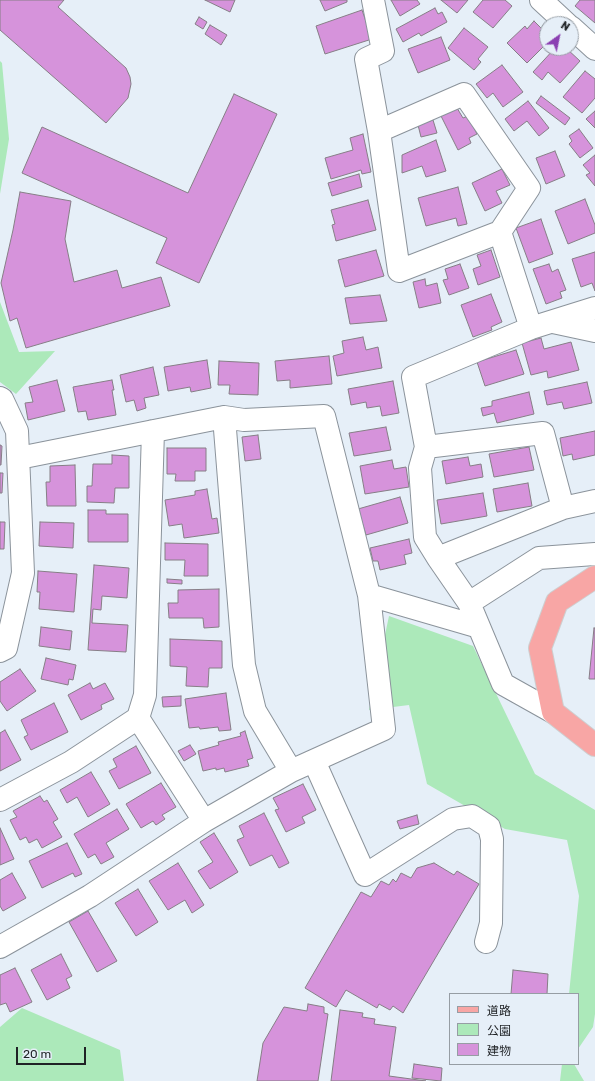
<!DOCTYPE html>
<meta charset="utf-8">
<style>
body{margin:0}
#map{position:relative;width:595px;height:1081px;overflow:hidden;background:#e6eff8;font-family:Rubik,"Noto Sans JP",sans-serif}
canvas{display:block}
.legend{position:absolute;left:449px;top:993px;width:130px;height:72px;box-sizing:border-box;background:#e6eff8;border:1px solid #969da4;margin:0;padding:5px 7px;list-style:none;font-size:12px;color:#1f2225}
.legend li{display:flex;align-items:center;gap:8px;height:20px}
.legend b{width:20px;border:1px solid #969da4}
.north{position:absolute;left:539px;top:16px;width:40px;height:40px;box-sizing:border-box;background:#e6eff8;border:1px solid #969da4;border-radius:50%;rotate:33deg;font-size:11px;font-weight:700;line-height:16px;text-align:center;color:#1f2225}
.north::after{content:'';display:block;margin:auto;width:14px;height:18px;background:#8b40b2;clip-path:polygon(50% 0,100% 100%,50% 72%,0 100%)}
.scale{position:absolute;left:16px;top:1047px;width:70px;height:18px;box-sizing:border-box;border:2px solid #1f2225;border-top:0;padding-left:5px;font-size:12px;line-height:14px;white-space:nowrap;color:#1f2225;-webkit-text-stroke:3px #e6eff8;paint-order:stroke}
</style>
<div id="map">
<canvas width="595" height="1081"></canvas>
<ul class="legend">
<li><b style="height:5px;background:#f8a6a5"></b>道路</li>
<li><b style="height:11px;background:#ace9ba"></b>公園</li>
<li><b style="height:11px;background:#d693db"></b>建物</li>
</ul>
<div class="north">N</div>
<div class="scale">20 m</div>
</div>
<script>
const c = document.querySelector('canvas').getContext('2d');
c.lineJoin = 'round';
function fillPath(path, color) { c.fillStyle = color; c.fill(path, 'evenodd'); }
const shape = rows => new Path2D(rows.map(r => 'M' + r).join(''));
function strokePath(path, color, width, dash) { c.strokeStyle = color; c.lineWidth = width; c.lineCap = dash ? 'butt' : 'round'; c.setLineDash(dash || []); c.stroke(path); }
fillPath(shape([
 [0,61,2,63,9,139,0,194],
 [0,302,19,352,55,351,16,394,0,382],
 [389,616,473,646,535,774,595,810,595,1014,593,1027,578,1049,578,994,569,994,579,896,567,840,505,829,427,784,409,705,369,710],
 [22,1008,120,1050,124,1081,0,1081,0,1027],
 [562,1064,574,1064,584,1081,560,1081]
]), '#ace9ba');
const building = shape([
 [0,0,64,0,58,7,126,68,130,77,131,84,128,98,106,123,0,30,0,0],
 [205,0,235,0,230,12,205,0],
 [320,0,347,0,347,2,325,11,320,0],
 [391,0,417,0,420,4,400,16,391,0],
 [441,0,468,0,457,13,441,0],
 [483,0,505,0,512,6,493,28,473,12,483,0],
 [580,0,595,0,595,23,575,6,580,0],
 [435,8,438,14,442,12,447,22,421,36,419,33,403,42,396,29,435,8],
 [362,10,372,39,325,54,316,26,362,10],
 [199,17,207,22,203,29,195,24,199,17],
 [534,21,547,34,547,43,527,63,507,43,525,26,527,29,534,21],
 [210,25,227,35,221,45,205,34,210,25],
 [464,28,488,47,478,59,481,62,474,70,448,48,464,28],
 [441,37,450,60,418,73,408,49,441,37],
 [555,48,566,48,580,61,560,83,548,72,542,80,533,72,555,48],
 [502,65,523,92,503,107,493,93,487,98,476,84,502,65],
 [585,71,595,79,595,98,582,113,563,97,585,71],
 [234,94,277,114,199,283,156,263,167,238,22,173,42,127,188,193,234,94],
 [541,96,570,118,565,125,536,103,541,96],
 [528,101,549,128,539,136,527,121,514,131,505,119,528,101],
 [457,108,463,118,468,116,477,134,469,138,471,143,458,150,441,116,457,108],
 [595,111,595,128,586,119,595,111],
 [433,120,437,133,421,137,418,125,433,120],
 [579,129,593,148,580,158,569,144,572,141,569,136,579,129],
 [363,134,371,172,362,174,361,170,331,179,325,158,353,150,350,138,363,134],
 [436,140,446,171,426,177,422,166,402,173,402,155,436,140],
 [555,151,565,176,546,184,536,158,555,151],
 [595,155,595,186,586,175,590,173,583,165,595,155],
 [502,169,510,185,496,191,502,203,485,211,472,183,502,169],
 [359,174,362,187,332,196,328,183,359,174],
 [458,187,467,224,458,226,456,218,426,226,418,198,458,187],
 [20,192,71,201,65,239,74,282,117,270,122,288,161,277,170,306,26,348,17,318,10,321,1,283,13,230,20,192],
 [585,199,595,225,595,233,568,244,555,211,585,199],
 [368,200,376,230,336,241,332,225,335,224,331,210,368,200],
 [541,219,553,254,529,263,516,228,541,219],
 [376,250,384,276,345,287,338,260,376,250],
 [491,250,500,277,478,285,473,269,481,266,477,255,491,250],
 [595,252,595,291,592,283,581,287,572,259,595,252],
 [460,264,469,288,449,295,443,280,448,279,445,269,460,264],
 [549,264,552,272,558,269,566,290,560,292,562,298,546,304,533,269,549,264],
 [425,279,426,286,437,283,441,303,419,308,413,282,425,279],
 [491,294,502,322,491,327,492,330,473,337,461,305,491,294],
 [380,295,387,321,350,324,345,298,380,295],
 [363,337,366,350,378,347,382,368,337,376,333,356,344,353,342,341,363,337],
 [541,338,544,349,571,342,579,370,548,378,547,371,531,375,522,343,541,338],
 [516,350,524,374,485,386,477,362,516,350],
 [329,356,332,384,290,388,290,380,277,381,275,361,329,356],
 [207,360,211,388,191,392,190,387,168,391,164,367,207,360],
 [219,361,259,363,258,395,229,394,230,385,218,385,219,361],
 [153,367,159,395,144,398,146,408,137,411,134,400,126,402,120,375,153,367],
 [57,380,65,411,28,420,25,403,33,402,29,387,57,380],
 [112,380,114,390,112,390,116,415,88,420,86,411,78,412,73,387,112,380],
 [393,381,399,413,382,416,380,406,367,408,366,402,351,405,348,389,393,381],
 [587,382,592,403,564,409,562,402,547,405,544,391,587,382],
 [529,392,534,414,497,423,494,413,483,416,481,408,492,406,492,401,529,392],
 [386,427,391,450,354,456,349,433,386,427],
 [595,431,595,455,573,460,572,454,563,456,560,438,595,431],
 [258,435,261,459,245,461,242,437,258,435],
 [0,445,2,446,1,465,0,465,0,445],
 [529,447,534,470,494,477,489,454,529,447],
 [167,448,206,448,206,471,195,471,195,481,175,481,176,474,167,474,167,448],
 [112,455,129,456,129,488,115,488,114,503,87,502,87,486,92,486,93,464,112,464,112,455],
 [468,457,470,466,481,464,483,477,446,484,442,461,468,457],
 [392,460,394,469,406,467,409,487,365,494,360,466,392,460],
 [75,465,76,506,47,506,46,482,50,482,50,466,75,465],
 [0,473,3,473,2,493,0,493,0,473],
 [528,483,532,506,497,512,493,489,528,483],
 [207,489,212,519,217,518,219,533,184,538,182,524,169,526,165,500,195,495,195,491,207,489],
 [483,493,487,516,441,524,437,500,483,493],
 [400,497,408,523,366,535,358,509,400,497],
 [88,510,106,510,106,514,128,514,128,542,88,542,88,510],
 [0,522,5,522,4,549,0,549,0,522],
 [40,522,74,523,73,548,39,546,40,522],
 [409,539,412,553,404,555,406,564,380,570,378,561,373,561,370,548,409,539],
 [165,543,208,544,208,576,184,576,185,560,165,560,165,543],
 [94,565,129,568,127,598,102,596,101,610,93,609,92,623,128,625,126,652,88,650,94,565],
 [38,571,77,574,74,612,39,609,40,592,37,592,38,571],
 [167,579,182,580,182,584,167,583,167,579],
 [219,589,219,627,204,628,203,618,169,618,168,603,178,603,178,590,219,589],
 [41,627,72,631,70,650,39,646,41,627],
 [594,628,595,628,595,679,589,679,594,628],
 [170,639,222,641,222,668,209,668,208,687,186,686,187,667,170,666,170,639],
 [46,658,76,665,73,680,69,679,68,685,41,679,46,658],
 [20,669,36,691,7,711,0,701,0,682,20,669],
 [90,683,93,689,105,683,114,699,101,705,102,709,81,720,68,695,90,683],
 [226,693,231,730,219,731,218,727,200,729,199,727,189,728,185,699,226,693],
 [181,696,181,706,163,707,162,697,181,696],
 [54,703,68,732,31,750,24,737,28,735,21,720,54,703],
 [5,730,21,760,0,771,0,733,5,730],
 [245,731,253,758,247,760,249,766,225,772,224,768,216,770,216,768,203,771,198,751,219,745,218,742,241,736,240,733,245,731],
 [190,745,196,754,184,761,178,751,190,745],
 [136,746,151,773,119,789,109,771,117,767,113,759,136,746],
 [91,772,110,804,88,817,77,797,67,803,60,790,91,772],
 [161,783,176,807,162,815,165,819,156,825,153,821,141,828,126,804,161,783],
 [303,784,316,810,302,817,305,823,286,832,275,810,279,809,273,798,303,784],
 [40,796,44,802,47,800,58,819,53,822,62,837,42,848,37,839,29,843,26,837,20,840,10,820,17,817,13,811,40,796],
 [117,809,129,829,106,843,114,857,101,864,95,854,88,858,74,834,117,809],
 [264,813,289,863,279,868,272,855,250,866,237,840,244,837,239,826,264,813],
 [417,815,419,824,400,829,397,821,417,815],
 [0,828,14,859,0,865,0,828],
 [214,833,238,872,210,889,198,871,213,862,200,842,214,833],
 [67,843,82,874,75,877,73,873,42,888,29,861,67,843],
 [178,863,204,905,192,913,185,900,168,910,149,881,178,863],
 [434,863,454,875,457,871,479,884,403,1013,393,1006,390,1010,379,1004,377,1008,346,990,336,1007,305,988,361,892,371,897,381,881,389,885,393,879,396,882,401,873,411,878,417,868,434,863],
 [12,873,26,898,3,911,0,906,0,880,12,873],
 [138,889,158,922,136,936,115,903,138,889],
 [88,911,117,961,97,972,69,922,88,911],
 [61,954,72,976,66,979,70,988,47,1000,31,970,61,954],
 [15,968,32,1002,10,1012,6,1003,0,1005,0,975,15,968],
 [513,970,548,974,547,994,511,994,513,970],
 [308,1004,324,1007,324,1013,328,1014,318,1081,257,1081,263,1043,284,1007,307,1011,308,1004],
 [340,1010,363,1013,362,1017,375,1019,374,1024,396,1027,389,1076,426,1081,331,1081,340,1010],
 [414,1064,442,1068,441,1081,412,1078,414,1064]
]);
fillPath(building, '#d693db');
strokePath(building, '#867e86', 1);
const minor = shape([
 [373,0,383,51,366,59,379,131,399,271,500,232,531,328,413,377,426,447,543,433,563,508,438,558,469,603],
 [541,0,567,24],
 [571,27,595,49],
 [379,131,464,94,529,188,500,232],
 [553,322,595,331],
 [531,328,595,308],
 [0,398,2,399,17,431,23,573,6,648,0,651],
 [224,417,244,420,324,416,369,595,384,729,291,771],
 [426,447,420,468,425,537,438,558],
 [563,508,595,501],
 [369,595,479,627],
 [553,712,503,684,469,603,539,558,595,554],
 [138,718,204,821],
 [314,761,365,875,453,819,472,816,489,827,492,839,491,923,486,942],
 [0,800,71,762,138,718,145,695,153,431],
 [0,947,90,896,204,821,291,771,255,711,244,665,224,417,19,458]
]);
const major = shape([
 [595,577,557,602,540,648,553,712,595,745]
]);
strokePath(minor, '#8b939b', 24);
strokePath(major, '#cececf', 24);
strokePath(minor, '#fff', 22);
strokePath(major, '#f8a6a5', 22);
</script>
